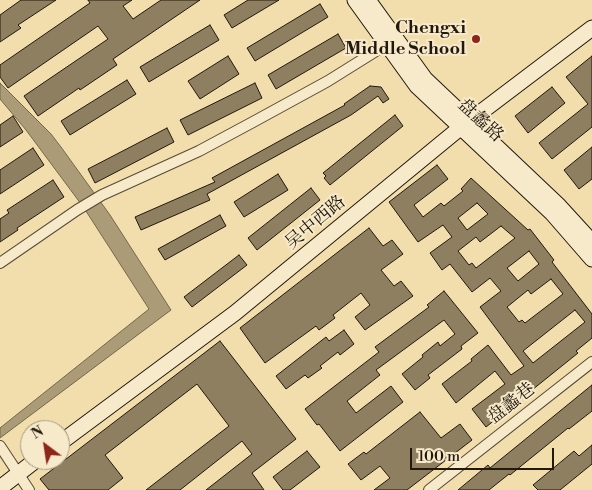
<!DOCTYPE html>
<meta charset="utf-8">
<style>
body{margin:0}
#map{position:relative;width:592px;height:490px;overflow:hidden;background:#f2dead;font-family:"Libre Bodoni",serif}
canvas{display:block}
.north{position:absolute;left:20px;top:420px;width:50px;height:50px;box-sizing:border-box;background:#f7eaca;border:1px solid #a2967e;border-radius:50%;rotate:329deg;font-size:14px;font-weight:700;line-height:20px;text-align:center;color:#22180d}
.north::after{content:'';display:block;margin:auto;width:18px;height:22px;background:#8f2418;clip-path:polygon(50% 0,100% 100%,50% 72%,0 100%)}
.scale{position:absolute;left:410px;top:448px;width:144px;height:22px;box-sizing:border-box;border:2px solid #22180d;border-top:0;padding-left:6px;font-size:15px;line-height:18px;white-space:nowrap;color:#22180d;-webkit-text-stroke:4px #f7eaca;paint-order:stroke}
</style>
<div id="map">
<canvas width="592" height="490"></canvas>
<div class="north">N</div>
<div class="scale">100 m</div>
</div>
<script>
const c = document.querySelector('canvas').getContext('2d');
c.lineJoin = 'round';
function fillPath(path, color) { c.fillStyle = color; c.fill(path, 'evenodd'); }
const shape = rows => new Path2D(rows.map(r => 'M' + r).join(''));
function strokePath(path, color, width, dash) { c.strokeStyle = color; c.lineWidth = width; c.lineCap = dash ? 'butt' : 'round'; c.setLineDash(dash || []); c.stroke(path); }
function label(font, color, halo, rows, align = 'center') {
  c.font = font + ' "Libre Bodoni","Noto Serif SC",serif'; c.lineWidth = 4; c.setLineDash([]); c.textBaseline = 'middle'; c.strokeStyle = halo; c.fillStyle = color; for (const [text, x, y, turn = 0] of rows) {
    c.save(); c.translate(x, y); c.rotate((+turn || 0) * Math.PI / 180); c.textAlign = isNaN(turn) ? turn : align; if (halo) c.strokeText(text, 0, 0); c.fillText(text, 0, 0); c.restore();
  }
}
const water = shape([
 [0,83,51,134,61,147,110,215,171,310,0,438,0,428,149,309,84,208,26,130,0,99,0,83]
]);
fillPath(water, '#ab9b77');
strokePath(water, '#74674d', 1);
const building = shape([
 [21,0,56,0,18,25,21,28,0,42,0,15,21,0],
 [88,0,132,0,123,6,133,19,161,0,200,0,113,59,117,65,80,90,79,88,38,116,24,96,108,39,98,26,8,88,0,77,0,65,90,3,88,0],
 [248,0,279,0,232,28,224,15,248,0],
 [320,4,328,17,255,61,247,48,320,4],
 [210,25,219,40,149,82,140,67,210,25],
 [338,34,346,48,276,89,268,75,338,34],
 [228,56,239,74,200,99,188,81,228,56],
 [592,56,592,127,552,159,539,143,588,104,566,77,592,56],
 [127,80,136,94,70,135,61,121,127,80],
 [255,83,262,98,188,135,180,120,255,83],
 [370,86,381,87,389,99,383,103,378,96,351,115,207,194,210,200,141,230,135,217,215,182,212,178,345,105,344,104,370,86],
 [552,87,565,103,528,133,515,116,552,87],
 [395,115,403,126,330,185,324,178,326,176,323,173,395,115],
 [13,116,23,132,0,147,0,125,13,116],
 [167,128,174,142,95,183,88,169,167,128],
 [592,147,592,179,579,189,564,170,592,147],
 [33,148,44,165,0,194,0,170,33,148],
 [437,165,448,179,414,205,423,217,441,203,444,206,463,191,461,189,471,178,528,230,530,229,554,260,552,262,592,314,592,338,576,351,578,353,486,427,472,409,505,384,495,371,456,403,442,384,472,361,471,359,488,345,511,375,524,366,480,307,501,291,490,278,472,292,450,264,442,270,430,253,452,237,443,225,418,242,389,202,437,165],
 [477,203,488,214,467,230,458,218,477,203],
 [501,226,515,238,476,268,472,263,469,265,458,251,476,237,480,242,501,226],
 [529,251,539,264,518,281,507,268,529,251],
 [551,279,563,294,525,323,522,320,519,322,507,307,528,290,531,294,551,279],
 [575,310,585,322,533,363,523,351,575,310],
 [278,174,288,190,244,217,234,202,278,174],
 [53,180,64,197,17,228,18,230,0,242,0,219,9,213,7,210,53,180],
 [311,188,320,200,257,250,248,238,311,188],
 [220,215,226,226,165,260,158,249,220,215],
 [369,228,383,246,392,240,403,254,381,270,394,286,401,281,413,296,365,330,355,317,370,305,361,293,333,315,335,318,319,330,316,326,265,363,240,328,369,228],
 [239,255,247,265,192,307,184,297,239,255],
 [444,291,478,333,461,346,462,349,428,375,430,378,415,390,402,374,423,357,422,355,438,342,440,346,455,334,444,320,376,370,380,375,347,401,356,413,391,386,403,402,340,451,319,424,317,425,305,409,379,352,375,347,429,307,427,305,444,291],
 [344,330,354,344,340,355,338,352,320,366,322,368,308,378,305,375,286,389,276,376,326,337,329,341,344,330],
 [220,341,296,439,252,473,264,490,206,490,252,454,242,441,180,490,146,490,229,426,197,384,105,455,123,478,108,490,49,490,40,479,220,341],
 [592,385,592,411,569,429,568,428,510,475,509,474,489,490,458,490,488,465,490,468,592,385],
 [420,412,441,438,460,424,472,440,407,490,374,490,390,478,380,466,361,480,348,464,364,452,366,454,420,412],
 [592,445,592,464,560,490,538,490,533,485,574,451,579,456,592,445],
 [307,451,320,467,290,490,283,490,273,477,307,451]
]);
fillPath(building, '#8e7f60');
strokePath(building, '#22180d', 1);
const minor = shape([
 [0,263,77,210,102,195,199,151,253,122,328,81,392,41],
 [0,446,29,490],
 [429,490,592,362]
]);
const secondary = shape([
 [355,0,417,86,552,213,592,259],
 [368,0,425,79,559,206,592,242],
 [60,443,235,313,460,128,592,28],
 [0,488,36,460]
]);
strokePath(minor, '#564a35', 12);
strokePath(secondary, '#22180d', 17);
strokePath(minor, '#f7eaca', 10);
strokePath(secondary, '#f7eaca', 15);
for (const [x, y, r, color] of [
 [476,39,5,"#8f2418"]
]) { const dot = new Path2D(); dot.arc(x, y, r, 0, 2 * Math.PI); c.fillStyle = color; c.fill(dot); strokePath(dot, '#f7eaca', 2); }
label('bold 18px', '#22180d', '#f7eaca', [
 ["Chengxi",466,29],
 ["Middle School",466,50]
], 'right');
label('18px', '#22180d', '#f7eaca', [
 ["盘蠡路",480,121,43],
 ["吴中西路",316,223,-40],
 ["盘蠡巷",512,404,-38]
]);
</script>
